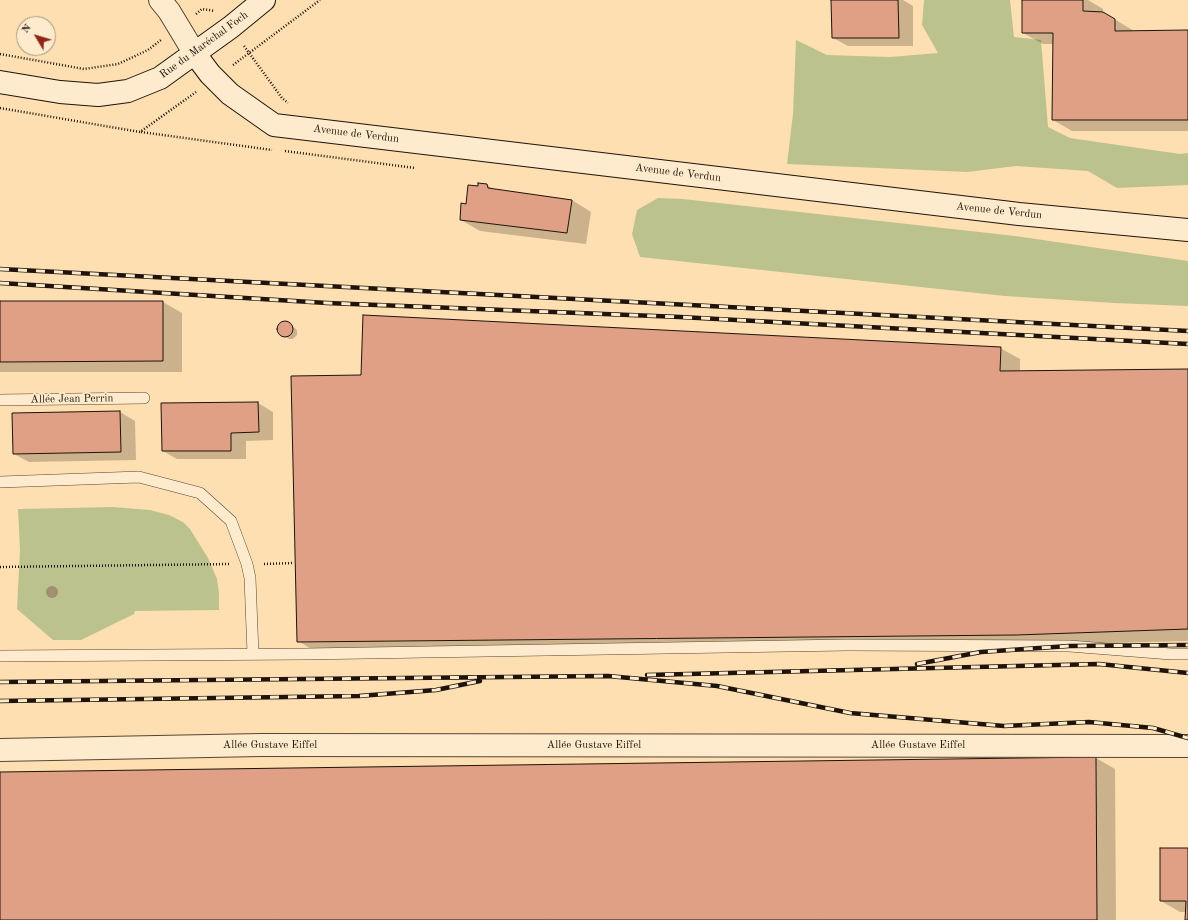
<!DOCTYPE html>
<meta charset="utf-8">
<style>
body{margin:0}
#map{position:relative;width:1188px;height:920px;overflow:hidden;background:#fedfb1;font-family:"Old Standard TT",serif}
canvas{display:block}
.north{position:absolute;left:16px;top:16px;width:40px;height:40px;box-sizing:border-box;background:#feeacc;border:1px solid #a4947f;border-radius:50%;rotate:308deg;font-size:11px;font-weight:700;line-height:16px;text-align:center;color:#1e140b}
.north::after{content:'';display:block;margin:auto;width:14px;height:18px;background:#8f2418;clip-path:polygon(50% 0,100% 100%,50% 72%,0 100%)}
</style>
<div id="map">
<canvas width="1188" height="920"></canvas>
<div class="north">N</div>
</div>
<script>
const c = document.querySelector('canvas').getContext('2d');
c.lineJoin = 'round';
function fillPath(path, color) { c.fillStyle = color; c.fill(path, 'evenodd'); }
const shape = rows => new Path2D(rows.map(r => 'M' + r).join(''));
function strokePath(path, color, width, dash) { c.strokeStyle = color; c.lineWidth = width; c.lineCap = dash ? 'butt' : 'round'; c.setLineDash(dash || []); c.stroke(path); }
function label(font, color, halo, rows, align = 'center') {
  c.font = font + ' "Old Standard TT",serif'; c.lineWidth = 3.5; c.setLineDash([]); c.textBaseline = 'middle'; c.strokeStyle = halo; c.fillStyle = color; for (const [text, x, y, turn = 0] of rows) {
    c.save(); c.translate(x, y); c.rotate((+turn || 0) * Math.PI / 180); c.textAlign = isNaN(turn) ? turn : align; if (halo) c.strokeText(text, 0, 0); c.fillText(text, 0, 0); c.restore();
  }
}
fillPath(shape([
 [924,0,1010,0,1014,37,1041,40,1048,127,1070,138,1180,154,1188,153,1188,185,1117,188,1088,171,1016,166,967,172,787,164,793,114,796,40,827,55,890,57,938,53,922,25],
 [658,198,683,199,1015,236,1188,261,1188,306,1114,303,1005,296,640,257,632,234,637,210],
 [113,507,150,510,169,515,183,522,190,529,208,558,217,579,219,593,219,610,135,611,134,614,81,640,53,640,17,609,20,550,18,509]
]), '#bcc28e');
fillPath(shape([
 [832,0,903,0,913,6,913,46,848,46,833,38],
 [1023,0,1088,0,1103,9,1103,12,1134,31,1188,31,1188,131,1072,131,1053,120,1054,44,1043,44,1023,33],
 [487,185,495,190,572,200,591,212,586,244,480,231,461,220,467,205],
 [0,302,163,302,182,313,182,372,0,372],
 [284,322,289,323,297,330,297,335,293,339,289,339,279,331,279,327],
 [1000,348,1020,359,1020,371,1188,370,1188,641,1037,645,318,653,298,641,362,376],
 [258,403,273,412,273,440,246,441,246,459,177,459,163,451,162,404],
 [120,412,135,421,136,460,29,462,14,454,13,414],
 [1096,758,1115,769,1116,920,0,920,0,773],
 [1188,849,1188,920,1187,920,1187,912,1180,912,1161,901]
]), '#0003');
const building = shape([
 [831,0,898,0,899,38,832,38,831,0],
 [1022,0,1083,0,1083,11,1103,12,1115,19,1115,31,1188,30,1188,120,1052,120,1053,33,1022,33,1022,0],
 [478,183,487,184,488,188,572,200,567,233,460,220,461,203,466,204,468,185,478,186,478,183],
 [0,301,163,301,163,361,0,362,0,301],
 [363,315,1001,347,1000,371,1188,369,1188,629,1016,635,297,642,291,376,361,375,363,315],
 '277 329a8 8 0 1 1 16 0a8 8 0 1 1-16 0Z',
 [258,402,259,432,231,433,231,451,162,451,161,403,258,402],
 [120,411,121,452,13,454,12,413,120,411],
 [1096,757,1097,920,0,920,0,772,1096,757],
 [1160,848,1188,848,1188,920,1185,920,1186,901,1160,901,1160,848]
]);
fillPath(building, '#e0a086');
strokePath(building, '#1e140b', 1);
const lane = shape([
 [0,400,144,398],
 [0,482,139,477,200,493,231,521,247,564,250,578,253,654],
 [0,656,306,654,847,645,1069,646,1171,654,1188,654]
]);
const street = shape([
 [160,0,169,11,195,54],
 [0,750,261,745,1188,746]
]);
const secondary = shape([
 [195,54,210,74,230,94,274,125,1019,214,1188,230],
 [0,82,60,92,98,95,128,91,160,78,231,27,264,0]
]);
strokePath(lane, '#564734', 12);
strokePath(street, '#564734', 24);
strokePath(secondary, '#1e140b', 24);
strokePath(shape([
 [196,14,202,9,215,11],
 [244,46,282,98,288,103],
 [0,54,84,69,118,64,148,50,161,40],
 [233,65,320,0],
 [0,108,140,132,196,92],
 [141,132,272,150],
 [285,151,415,168],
 [264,564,294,563],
 [0,567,229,564]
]), '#1e140b', 2.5, [1, 2]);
strokePath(lane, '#feeacc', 11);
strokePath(street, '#feeacc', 22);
strokePath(secondary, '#feeacc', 22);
const rail = shape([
 [0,269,1188,331],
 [0,283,327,303,680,317,1188,344],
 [917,664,981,652,1069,646,1188,645],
 [647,675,1099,664,1188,673],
 [0,682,608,676,717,686,850,713,1004,726,1089,722,1153,728,1188,738],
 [0,701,359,696,436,690,480,681]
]);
strokePath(rail, '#1e140b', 4.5);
strokePath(rail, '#feeacc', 3, [9]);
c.fillStyle = '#a1916f';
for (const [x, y] of [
 [52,592]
]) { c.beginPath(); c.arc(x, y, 6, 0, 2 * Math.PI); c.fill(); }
label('11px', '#1e140b', '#feeacc', [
 ["Rue du Maréchal Foch",204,45,-36],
 ["Avenue de Verdun",356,134,7],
 ["Avenue de Verdun",678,173,7],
 ["Avenue de Verdun",999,211,6],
 ["Allée Jean Perrin",72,399,-1],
 ["Allée Gustave Eiffel",270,745],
 ["Allée Gustave Eiffel",594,745],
 ["Allée Gustave Eiffel",918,745]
]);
</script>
